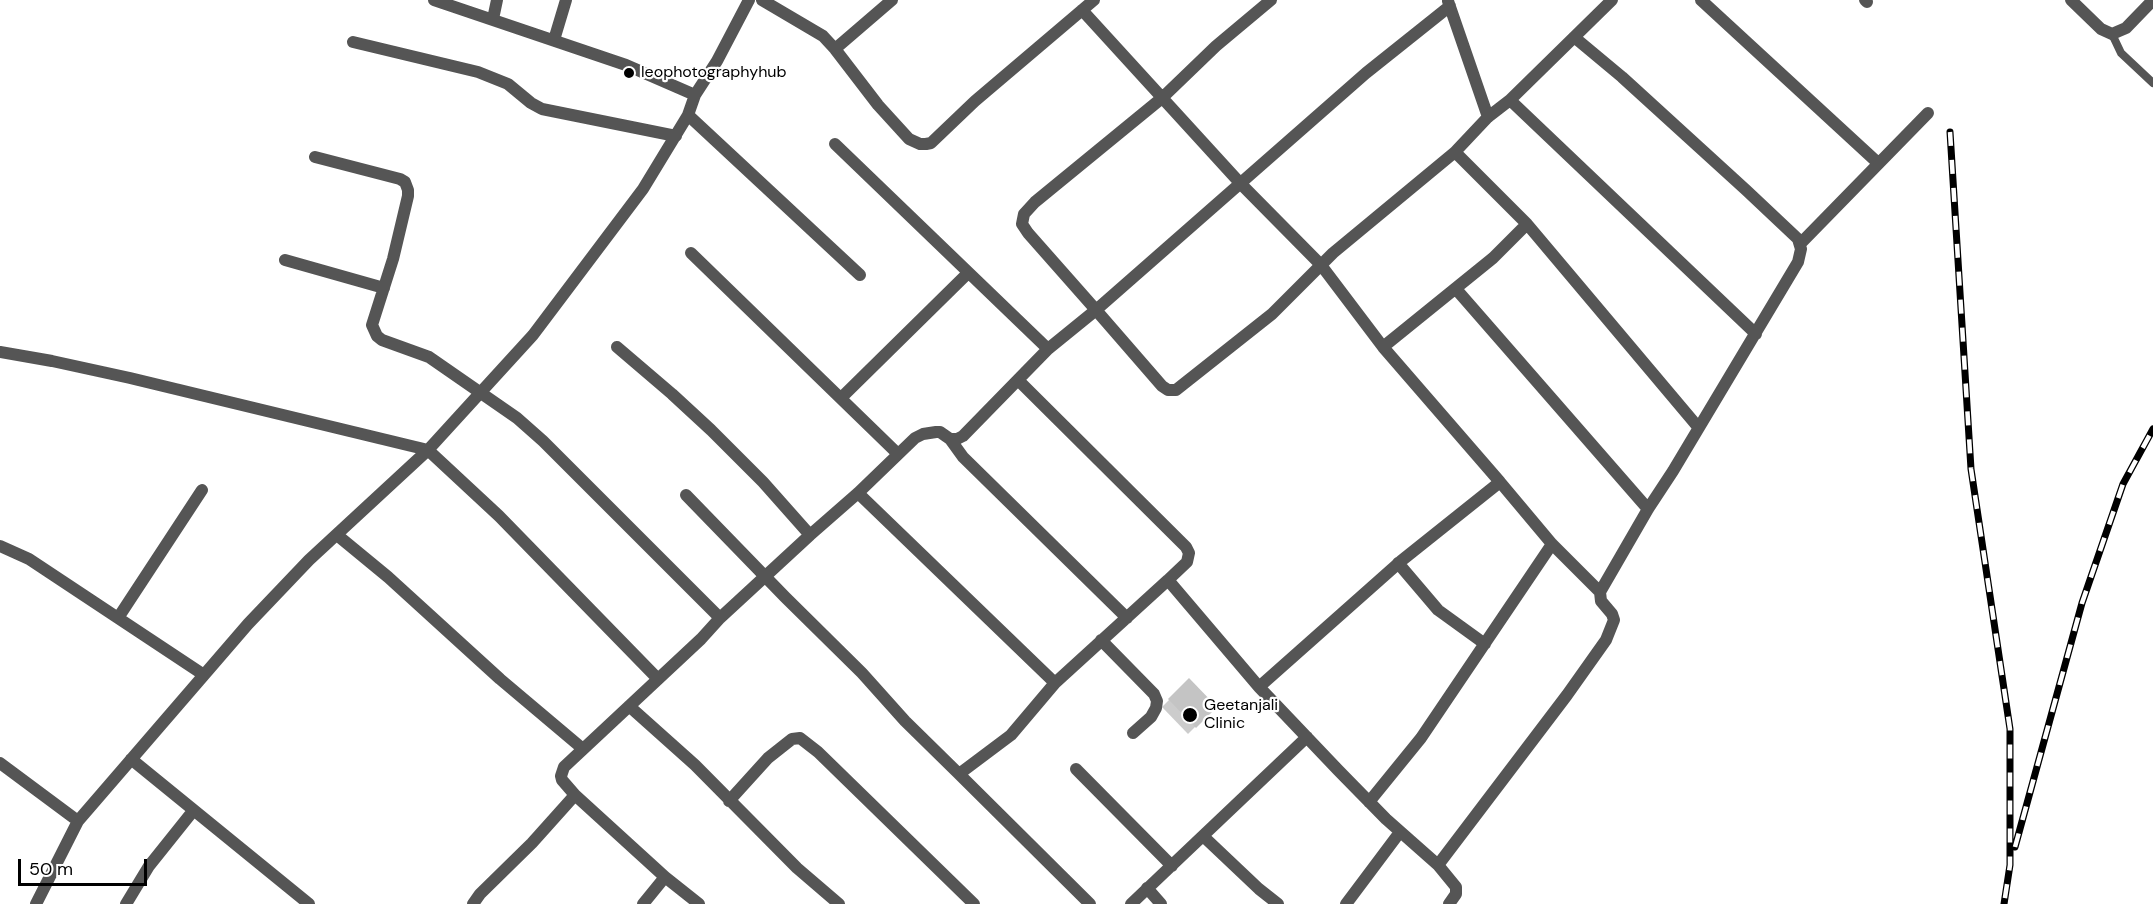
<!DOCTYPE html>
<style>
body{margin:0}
#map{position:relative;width:2153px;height:904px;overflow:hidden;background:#fff;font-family:"DM Sans",sans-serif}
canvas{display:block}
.scale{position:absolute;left:18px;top:859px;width:129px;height:27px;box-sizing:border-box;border:3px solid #000;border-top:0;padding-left:8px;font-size:18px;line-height:21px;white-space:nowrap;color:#000;-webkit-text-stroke:4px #fff;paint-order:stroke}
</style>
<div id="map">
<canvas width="2153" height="904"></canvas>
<div class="scale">50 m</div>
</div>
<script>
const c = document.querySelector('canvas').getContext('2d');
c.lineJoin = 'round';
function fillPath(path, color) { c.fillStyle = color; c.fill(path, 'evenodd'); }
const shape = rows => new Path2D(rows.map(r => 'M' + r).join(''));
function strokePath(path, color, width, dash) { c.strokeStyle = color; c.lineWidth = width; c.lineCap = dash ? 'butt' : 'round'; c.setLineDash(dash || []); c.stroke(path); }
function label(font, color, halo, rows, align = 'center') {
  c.font = font + ' "DM Sans",sans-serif'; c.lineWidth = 4.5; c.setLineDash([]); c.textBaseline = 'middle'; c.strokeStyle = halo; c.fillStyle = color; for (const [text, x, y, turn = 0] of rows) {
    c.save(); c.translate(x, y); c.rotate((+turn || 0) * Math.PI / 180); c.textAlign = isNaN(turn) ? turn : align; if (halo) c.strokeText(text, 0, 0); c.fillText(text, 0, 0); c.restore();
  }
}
fillPath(shape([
 [1189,680,1215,707,1188,734,1162,707]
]), '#0003');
fillPath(shape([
 [1189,678,1217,707,1196,728,1168,699]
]), '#c4c4c4');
strokePath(shape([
 [2112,34,2121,53,2153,83]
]), '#555', 8);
strokePath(shape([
 [434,0,626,65,695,95],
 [762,0,823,36,835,49,878,105,909,139,920,144,926,144,931,143,975,101,1094,0],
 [1271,0,1216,46,1162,98,1035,202,1024,214,1022,224,1028,233,1096,310,1366,73,1450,6],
 [1701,0,1878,163],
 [1865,0,1867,2],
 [2071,0,2101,29,2112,34,2126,28,2153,0],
 [1448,1,1488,117],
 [1082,10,1240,183,1321,265,1383,347,1500,482],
 [493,19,497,0],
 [554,40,566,0],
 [353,42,478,72,508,84,531,103,542,109,676,136],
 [835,49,892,0],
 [1510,100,1756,334],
 [688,115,860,275],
 [835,144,1048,349],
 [1455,152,1527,224,1698,427],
 [315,157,400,179,405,182,408,190,408,196,393,259,372,325,377,336,382,340,429,357,517,418,543,441,720,618],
 [1800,244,1928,113],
 [691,253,898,454],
 [285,260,384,288],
 [1456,289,1648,509],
 [617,347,672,394,711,430,763,482,810,535],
 [1383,347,1493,258,1527,224],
 [0,352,52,361,130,378,428,450,499,516,658,679],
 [1018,380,1186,547,1189,553,1187,562,1168,580],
 [841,398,968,273],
 [950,439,963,457,1127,618],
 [858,493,1055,683,1168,580,1259,687,1338,770,1386,819,1438,865],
 [686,495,785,597,862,673,905,721,959,774,1011,735,1055,683],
 [337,535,388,577,500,679,583,749],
 [0,546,29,559,204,675],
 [1398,563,1438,610,1485,644],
 [118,618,202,490],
 [1101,640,1154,694,1157,701,1156,708,1151,717,1133,733],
 [1259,687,1401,561,1500,482,1552,544,1600,592],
 [629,706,695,765,797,868,839,904],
 [131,759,309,904],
 [0,763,78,821],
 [1076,769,1172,866],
 [959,774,1090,904],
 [575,795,665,877,699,904],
 [729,801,768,758,792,739,800,738,818,752,974,904],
 [1369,802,1421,738,1552,544],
 [1203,836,1259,889,1278,904],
 [1147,888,1161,904],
 [36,904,78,821,248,624,309,560,428,450,533,335,643,189,688,115,695,95,717,61,749,0],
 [126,904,149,866,193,811],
 [473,904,480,894,532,843,575,795,562,780,561,776,564,767,701,639,720,618,810,535,858,493,915,438,923,434,936,432,940,432,950,439,957,439,963,436,1048,349,1096,310,1162,386,1168,390,1176,390,1272,314,1333,253,1455,152,1488,117,1510,100,1612,0],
 [643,904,665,877],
 [1131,904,1307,737],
 [1346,904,1400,832],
 [1449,904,1456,894,1456,887,1438,865,1567,695,1606,640,1614,620,1612,614,1601,601,1600,592,1648,509,1673,471,1798,262,1801,249,1798,239,1746,190,1622,77,1574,37]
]), '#555', 12);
const rail = shape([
 [1950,132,1971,469,2010,729,2010,865,2004,904],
 [2015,847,2082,603,2123,484,2153,429]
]);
strokePath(rail, '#000', 7);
strokePath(rail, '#fff', 4.5, [14]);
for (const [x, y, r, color] of [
 [629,73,6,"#000"],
 [1190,715,8,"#000"]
]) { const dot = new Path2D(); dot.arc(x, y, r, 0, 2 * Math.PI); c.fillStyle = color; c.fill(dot); strokePath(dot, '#fff', 2); }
label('16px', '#000', '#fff', [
 ["leophotographyhub",641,73],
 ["Geetanjali",1204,706],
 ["Clinic",1204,724]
], 'left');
</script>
